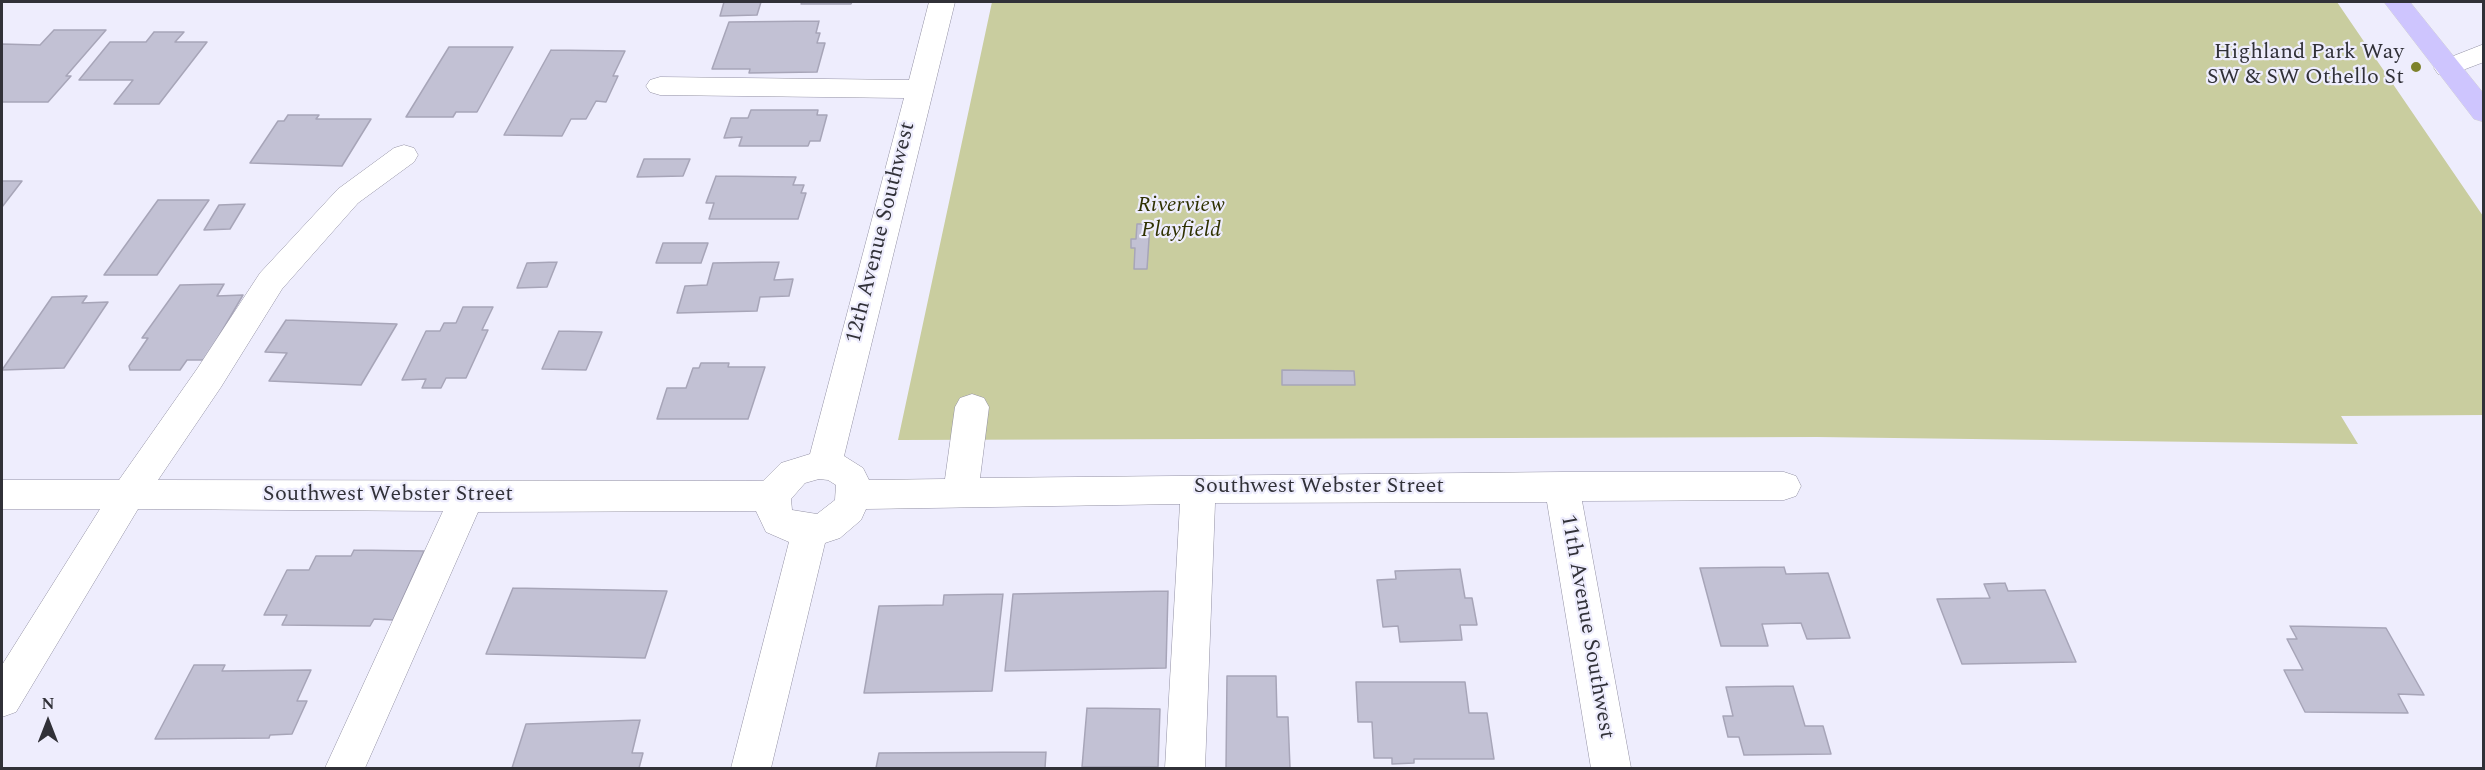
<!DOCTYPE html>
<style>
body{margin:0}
#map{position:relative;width:2485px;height:770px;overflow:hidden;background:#eeedfd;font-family:Spectral,serif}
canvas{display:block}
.frame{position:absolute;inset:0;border:3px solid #313138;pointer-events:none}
.north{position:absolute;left:18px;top:692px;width:60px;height:60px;-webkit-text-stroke:4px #eeedfd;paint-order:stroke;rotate:0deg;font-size:16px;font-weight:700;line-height:24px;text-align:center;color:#313138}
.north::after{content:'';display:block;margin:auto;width:21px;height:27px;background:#313138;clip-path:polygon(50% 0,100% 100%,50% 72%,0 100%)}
</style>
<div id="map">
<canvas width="2485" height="770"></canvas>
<div class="frame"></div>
<div class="north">N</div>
</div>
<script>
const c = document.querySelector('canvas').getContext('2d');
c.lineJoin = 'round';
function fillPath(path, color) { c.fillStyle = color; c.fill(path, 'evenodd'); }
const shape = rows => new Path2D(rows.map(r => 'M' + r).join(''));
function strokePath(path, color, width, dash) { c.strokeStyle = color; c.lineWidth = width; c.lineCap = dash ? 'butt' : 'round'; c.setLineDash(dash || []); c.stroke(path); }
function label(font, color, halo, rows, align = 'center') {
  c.font = font + ' Spectral,serif'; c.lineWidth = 4.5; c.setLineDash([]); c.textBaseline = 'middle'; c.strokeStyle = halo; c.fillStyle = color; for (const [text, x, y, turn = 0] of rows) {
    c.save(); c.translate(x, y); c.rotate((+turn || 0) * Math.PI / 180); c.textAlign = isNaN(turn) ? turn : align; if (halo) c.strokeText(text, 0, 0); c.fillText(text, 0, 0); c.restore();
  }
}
fillPath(shape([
 [992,2,2337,2,2483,216,2483,415,2341,416,2358,444,1817,437,898,440]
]), '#c9cd9f');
const building = shape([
 [724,2,761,2,757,15,720,16,724,2],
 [802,2,852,2,851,4,801,4,802,2],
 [819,21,816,33,820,33,817,43,825,43,817,72,749,73,750,69,712,69,729,22,819,21],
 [54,30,106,30,66,76,71,76,48,102,2,102,2,44,40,45,54,30],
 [154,32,184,32,175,42,207,42,159,104,114,104,133,80,79,80,110,42,146,42,154,32],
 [449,47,513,47,477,112,456,112,453,117,406,117,449,47],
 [551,50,625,51,613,76,618,76,606,102,596,101,586,119,571,119,562,136,504,135,551,50],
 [751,110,818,110,817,115,827,115,820,141,810,141,808,146,739,146,742,137,724,138,731,118,748,118,751,110],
 [288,115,319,115,316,119,371,119,342,166,250,163,278,121,284,121,288,115],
 [644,159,690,159,683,176,637,177,644,159],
 [716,176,796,177,793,185,804,185,801,193,806,193,798,219,709,219,714,203,706,203,716,176],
 [2,181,22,181,2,207,2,181],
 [158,200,209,200,157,275,104,275,158,200],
 [245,204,230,229,204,230,219,205,245,204],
 [1137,224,1150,224,1147,269,1134,269,1135,248,1131,248,1131,239,1136,239,1137,224],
 [663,243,708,243,701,263,656,263,663,243],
 [557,262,547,287,517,288,527,263,557,262],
 [779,262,774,280,793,279,789,296,760,297,757,311,677,313,685,286,707,285,713,263,779,262],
 [224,284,217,296,243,295,205,360,187,360,180,370,130,370,129,366,148,338,142,338,180,285,224,284],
 [87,296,82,303,108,302,64,368,2,370,52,297,87,296],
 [463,307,493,307,482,330,488,330,466,378,446,378,441,388,422,388,426,379,402,380,426,331,440,331,444,323,456,323,463,307],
 [286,320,397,324,361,385,269,381,287,353,265,352,286,320],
 [559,331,602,332,586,370,542,369,559,331],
 [701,363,729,363,728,367,765,367,748,419,657,419,667,388,686,388,693,368,699,368,701,363],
 [1282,370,1354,371,1355,385,1282,385,1282,370],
 [354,550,424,551,393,620,374,619,370,626,282,625,287,615,264,615,287,570,309,570,316,556,351,556,354,550],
 [1784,567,1786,574,1828,573,1850,638,1807,639,1801,623,1762,624,1768,646,1721,646,1700,568,1784,567],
 [1460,569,1465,598,1472,598,1477,625,1460,625,1462,640,1400,642,1398,626,1383,627,1377,580,1396,579,1395,571,1460,569],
 [2005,583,2008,591,2045,590,2076,662,1962,664,1937,599,1990,598,1984,584,2005,583],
 [513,588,667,591,645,658,486,654,513,588],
 [1168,591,1166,668,1005,671,1013,594,1168,591],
 [1003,594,992,691,864,693,879,606,943,605,944,595,1003,594],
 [2290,626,2386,628,2424,695,2398,694,2408,713,2305,712,2284,670,2303,670,2287,639,2297,639,2290,626],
 [194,665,225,665,222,671,311,670,297,701,307,701,292,734,270,735,269,738,155,739,194,665],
 [1227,676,1276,676,1277,717,1288,717,1290,768,1226,768,1227,676],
 [1356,682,1465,682,1469,713,1487,713,1494,759,1414,759,1414,763,1392,764,1392,758,1374,758,1372,722,1358,722,1356,682],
 [1793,686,1805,726,1823,726,1831,754,1744,755,1739,737,1728,737,1723,716,1733,716,1726,687,1793,686],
 [1087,708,1160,709,1158,767,1082,767,1087,708],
 [640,720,632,753,643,753,639,768,512,768,526,724,640,720],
 [1046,752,1045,768,876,768,879,753,1046,752]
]);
fillPath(building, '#c2c1d4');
strokePath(building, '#a7a5b8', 1.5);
const minor = shape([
 [929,2,955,2,844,456,863,468,869,480,945,479,955,407,960,398,972,394,984,398,989,407,980,478,1562,472,1784,472,1796,476,1801,486,1796,496,1784,500,1582,501,1631,768,1591,768,1547,502,1215,503,1205,768,1165,768,1180,504,866,509,861,520,840,538,825,543,771,768,731,768,789,542,766,532,756,511,478,512,365,768,325,768,443,511,138,509,16,712,2,717,2,665,100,509,2,509,2,480,119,480,197,369,260,273,338,189,394,148,404,145,414,148,418,155,414,162,358,203,282,289,221,387,158,480,763,481,781,463,810,454,904,98,660,95,650,92,646,86,650,80,660,77,909,80,929,2],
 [819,479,828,480,836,485,835,500,817,514,792,510,791,499,805,483,819,479],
 [2484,44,2484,62,2447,76,2438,74,2434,68,2438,62,2484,44]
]);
const major = shape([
 [2384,2,2410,2,2484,94,2484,122,2474,119,2384,2]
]);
strokePath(minor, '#9391a4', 1);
strokePath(major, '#d2d2d3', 1);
fillPath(minor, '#fff');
fillPath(major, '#cec5fe');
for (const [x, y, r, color] of [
 [2416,67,6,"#7e822c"]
]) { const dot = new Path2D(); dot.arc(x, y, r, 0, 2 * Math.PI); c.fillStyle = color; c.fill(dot); strokePath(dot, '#eeedfd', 2); }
label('22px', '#313138', '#eeedfd', [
 ["Highland Park Way",2404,54],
 ["SW & SW Othello St",2404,79]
], 'right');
label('italic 22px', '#2f3100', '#eeedfd', [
 ["Riverview",1181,207],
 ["Playfield",1181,232]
]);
label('22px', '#313138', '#eeedfd', [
 ["12th Avenue Southwest",882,233,-76],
 ["Southwest Webster Street",1319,488],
 ["Southwest Webster Street",388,496],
 ["11th Avenue Southwest",1586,627,80]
]);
</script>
